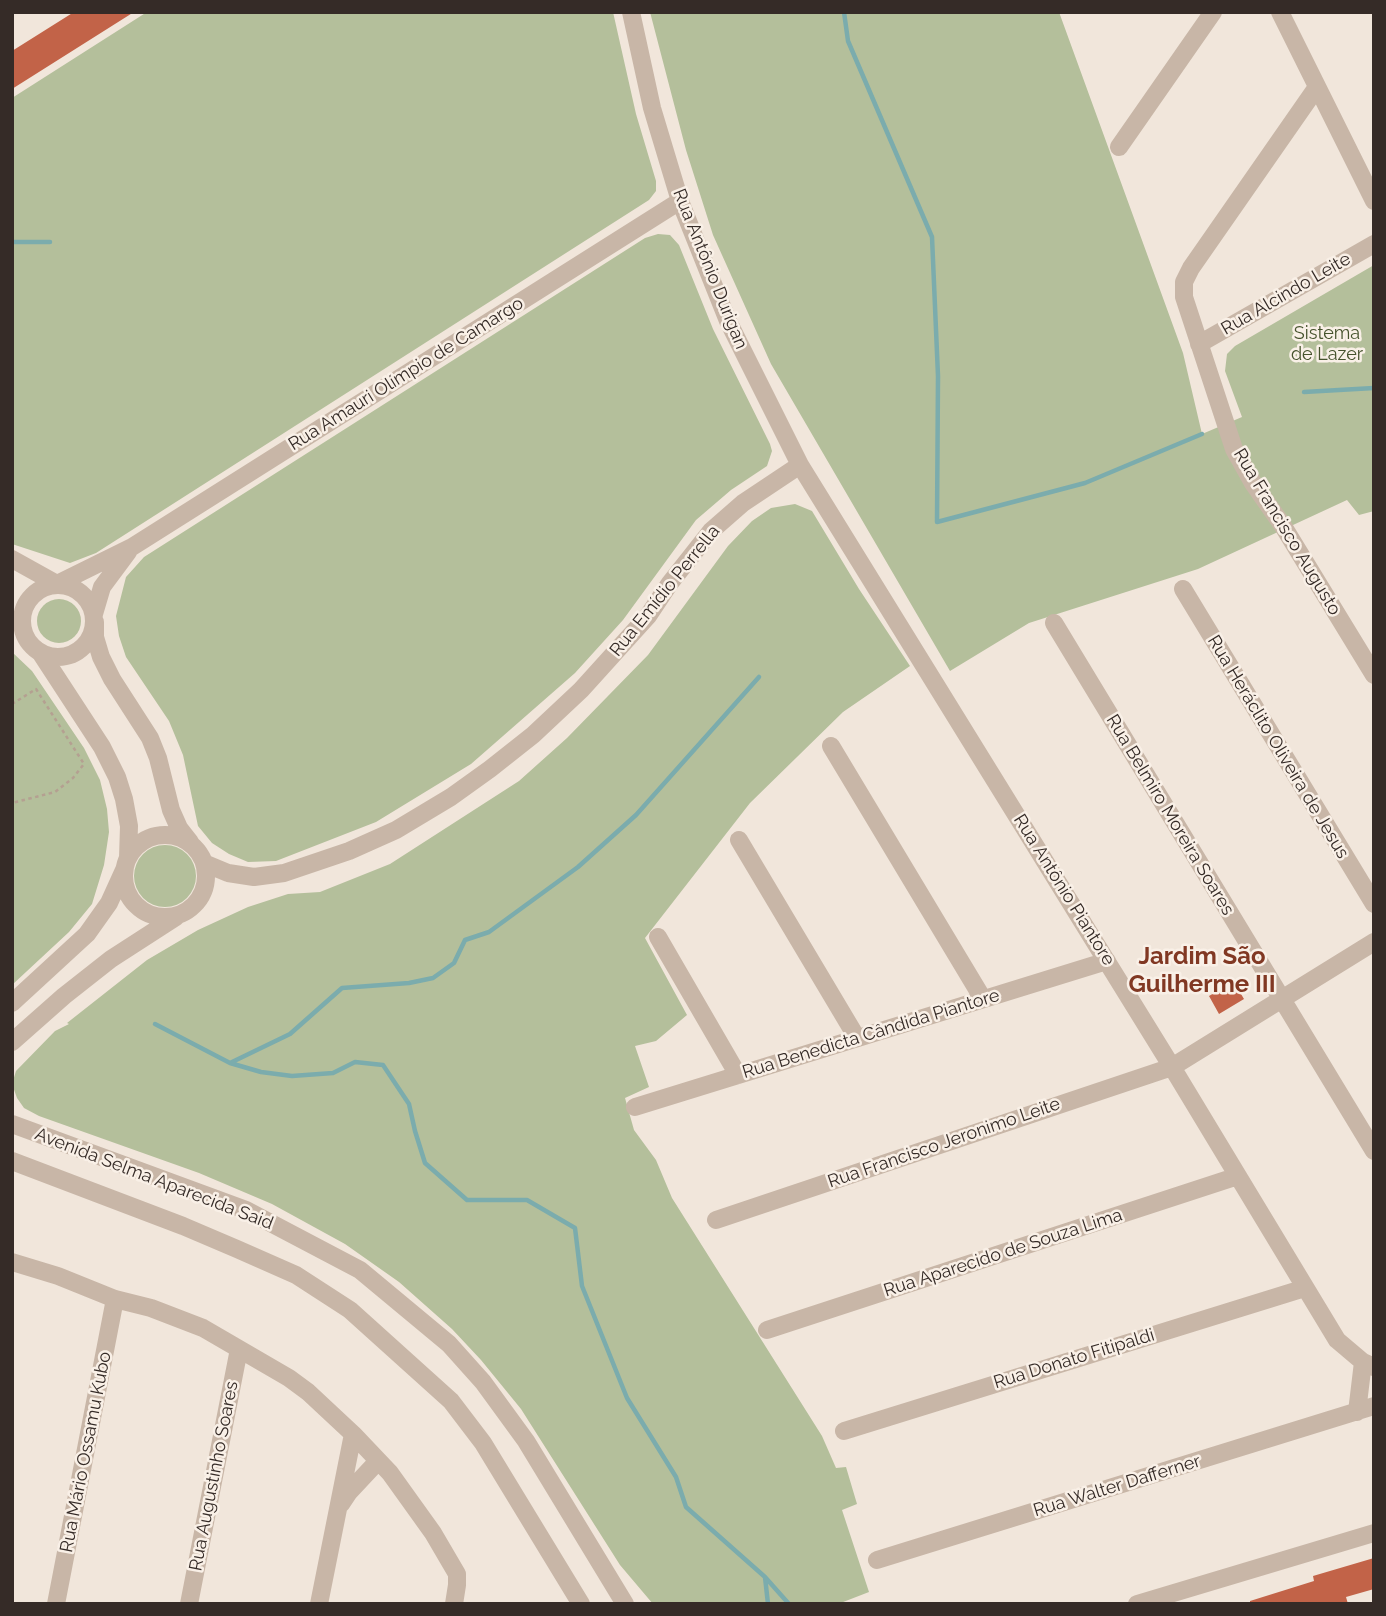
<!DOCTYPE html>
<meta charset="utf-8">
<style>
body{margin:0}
#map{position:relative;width:1386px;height:1616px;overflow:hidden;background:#f1e6db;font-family:Raleway,sans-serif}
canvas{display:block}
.frame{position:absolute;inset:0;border:14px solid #352b27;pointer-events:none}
</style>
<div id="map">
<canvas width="1386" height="1616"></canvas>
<div class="frame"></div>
</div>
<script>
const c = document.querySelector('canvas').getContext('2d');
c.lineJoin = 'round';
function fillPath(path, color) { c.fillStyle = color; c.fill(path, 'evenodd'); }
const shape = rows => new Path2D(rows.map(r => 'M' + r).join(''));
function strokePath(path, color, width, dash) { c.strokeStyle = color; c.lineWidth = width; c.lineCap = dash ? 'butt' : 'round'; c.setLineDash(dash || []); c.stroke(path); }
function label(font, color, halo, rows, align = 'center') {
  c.font = font + ' Raleway,sans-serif'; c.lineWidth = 5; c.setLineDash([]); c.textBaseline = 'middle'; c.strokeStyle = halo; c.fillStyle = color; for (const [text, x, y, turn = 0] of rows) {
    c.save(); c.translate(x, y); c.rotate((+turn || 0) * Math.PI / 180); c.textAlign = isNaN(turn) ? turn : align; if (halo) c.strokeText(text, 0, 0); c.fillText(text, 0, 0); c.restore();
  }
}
fillPath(shape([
 [147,12,613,12,636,114,656,181,656,191,649,200,96,553,70,563,12,544,12,98],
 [650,12,1059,12,1183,353,1202,434,1242,417,1225,371,1227,354,1235,346,1374,265,1374,511,1359,515,1347,500,1198,569,1029,623,950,671,771,364,713,235,686,150],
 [658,234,670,235,679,245,713,329,770,444,772,451,767,466,731,490,696,520,623,620,575,673,471,764,376,822,276,861,248,862,229,854,212,843,198,826,183,755,169,721,126,657,119,636,116,616,126,577,144,557,645,238],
 [795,504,812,511,859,589,910,666,843,712,750,803,645,938,687,1015,656,1041,635,1046,649,1087,625,1098,634,1130,656,1160,672,1198,822,1436,836,1468,846,1467,857,1504,842,1510,869,1592,838,1604,653,1604,620,1565,521,1409,481,1360,452,1329,399,1282,345,1244,272,1204,199,1173,39,1116,24,1108,17,1098,12,1084,16,1071,55,1031,69,1024,67,1023,147,960,198,930,248,907,288,894,320,892,390,864,519,781,567,738,648,655,728,546,752,521,771,508],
 '37 621a22 22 0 1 1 44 0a22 22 0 1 1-44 0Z',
 [12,652,32,671,84,748,100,780,107,809,109,832,104,865,92,904,69,932,12,985],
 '134 876a31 31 0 1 1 62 0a31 31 0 1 1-62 0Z'
]), '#b4bf9b');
strokePath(shape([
 [844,12,848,41,932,237,938,376,937,522,1085,483,1202,434],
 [12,242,50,242],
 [1304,392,1374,388],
 [155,1024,230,1063,261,1072,292,1076,333,1073,355,1062,383,1065,409,1104,415,1131,425,1163,467,1200,527,1200,575,1228,582,1286,627,1398,676,1477,686,1507,765,1577,789,1604],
 [230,1063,290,1034,342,988,409,983,433,978,454,963,465,940,489,932,578,867,636,815,759,677],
 [765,1577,768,1604]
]), '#7bacad', 4.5);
fillPath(shape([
 [74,12,134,12,12,89,12,51],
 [1242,977,1249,989,1241,994,1244,999,1219,1014,1209,996],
 [1374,1558,1374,1589,1346,1597,1348,1604,1250,1604,1250,1601,1314,1581,1313,1576]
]), '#c26348');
strokePath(shape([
 [12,704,36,689,84,764,73,778,55,792,12,803]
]), '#b4a091', 2.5, [3.5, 3.5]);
strokePath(shape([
 [631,12,652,108,680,201,728,321,800,465,1172,1067,1337,1340,1363,1362,1374,1367],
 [1280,12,1374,201],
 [1317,87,1191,268,1184,282,1184,297,1234,449,1253,483,1283,526,1374,675],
 [1119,147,1213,12],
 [1199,344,1374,244],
 [12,559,57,584],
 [57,584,132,547,680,201],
 '22 621a36 36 0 1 1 72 0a36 36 0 1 1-72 0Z',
 [1183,589,1374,904],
 [94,614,102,587,128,552],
 [95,622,95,637,101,657,112,679,150,738,158,758,171,810,179,828,190,842],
 [1054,623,1374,1151],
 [40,652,102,747,117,777,124,799,129,826,128,858],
 [831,746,983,999],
 '124 876a41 41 0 1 1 82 0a41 41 0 1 1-82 0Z',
 [739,840,857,1038],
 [204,863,228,873,254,877,284,873,349,851,396,830,451,797,490,769,533,735,581,690,648,616,670,583,711,531,743,503,800,465],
 [658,937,738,1075],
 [12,1003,87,934,109,903,124,870],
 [12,1042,64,996,111,959,176,917],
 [635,1107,1107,961],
 [12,1124,246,1210,360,1270,449,1344,483,1382,526,1441,625,1604],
 [12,1161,183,1226,237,1249,296,1275,350,1310,451,1401,483,1443,581,1604],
 [716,1220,1172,1067,1374,942],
 [12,1262,58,1276,115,1299,151,1308,203,1328,289,1378,308,1392,353,1434,390,1473,433,1533,457,1574,457,1585,454,1604],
 [767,1330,1238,1176],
 [1357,1412,1363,1362],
 [844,1431,1305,1288],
 [341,1504,349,1492,378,1461],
 [877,1560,1374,1406],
 [56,1604,115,1299],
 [189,1604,239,1349],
 [319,1604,353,1434],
 [1137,1604,1374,1533]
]), '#c8b6a7', 18);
label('18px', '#352b27', '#f9f0e7', [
 ["Rua Antônio Durigan",710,269,68],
 ["Rua Alcindo Leite",1286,294,-30],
 ["Rua Amauri Olímpio de Camargo",406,374,-32],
 ["Rua Francisco Augusto",1287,532,59],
 ["Rua Emídio Perrella",665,591,-51],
 ["Rua Heráclito Oliveira de Jesus",1278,747,59],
 ["Rua Belmiro Moreira Soares",1170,815,59],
 ["Rua Antônio Piantore",1064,890,58],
 ["Rua Benedicta Cândida Piantore",871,1034,-17],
 ["Rua Francisco Jeronimo Leite",944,1143,-19],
 ["Avenida Selma Aparecida Said",154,1179,21],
 ["Rua Aparecido de Souza Lima",1003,1253,-18],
 ["Rua Donato Fitipaldi",1074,1359,-17],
 ["Rua Mário Ossamu Kubo",86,1452,-79],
 ["Rua Augustinho Soares",214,1476,-79],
 ["Rua Walter Dafferner",1117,1486,-17]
]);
label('18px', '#45522c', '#f9f0e7', [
 ["Sistema",1327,334],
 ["de Lazer",1327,355]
]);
label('bold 24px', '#813823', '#f9f0e7', [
 ["Jardim São",1202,957],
 ["Guilherme III",1202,985]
]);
</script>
